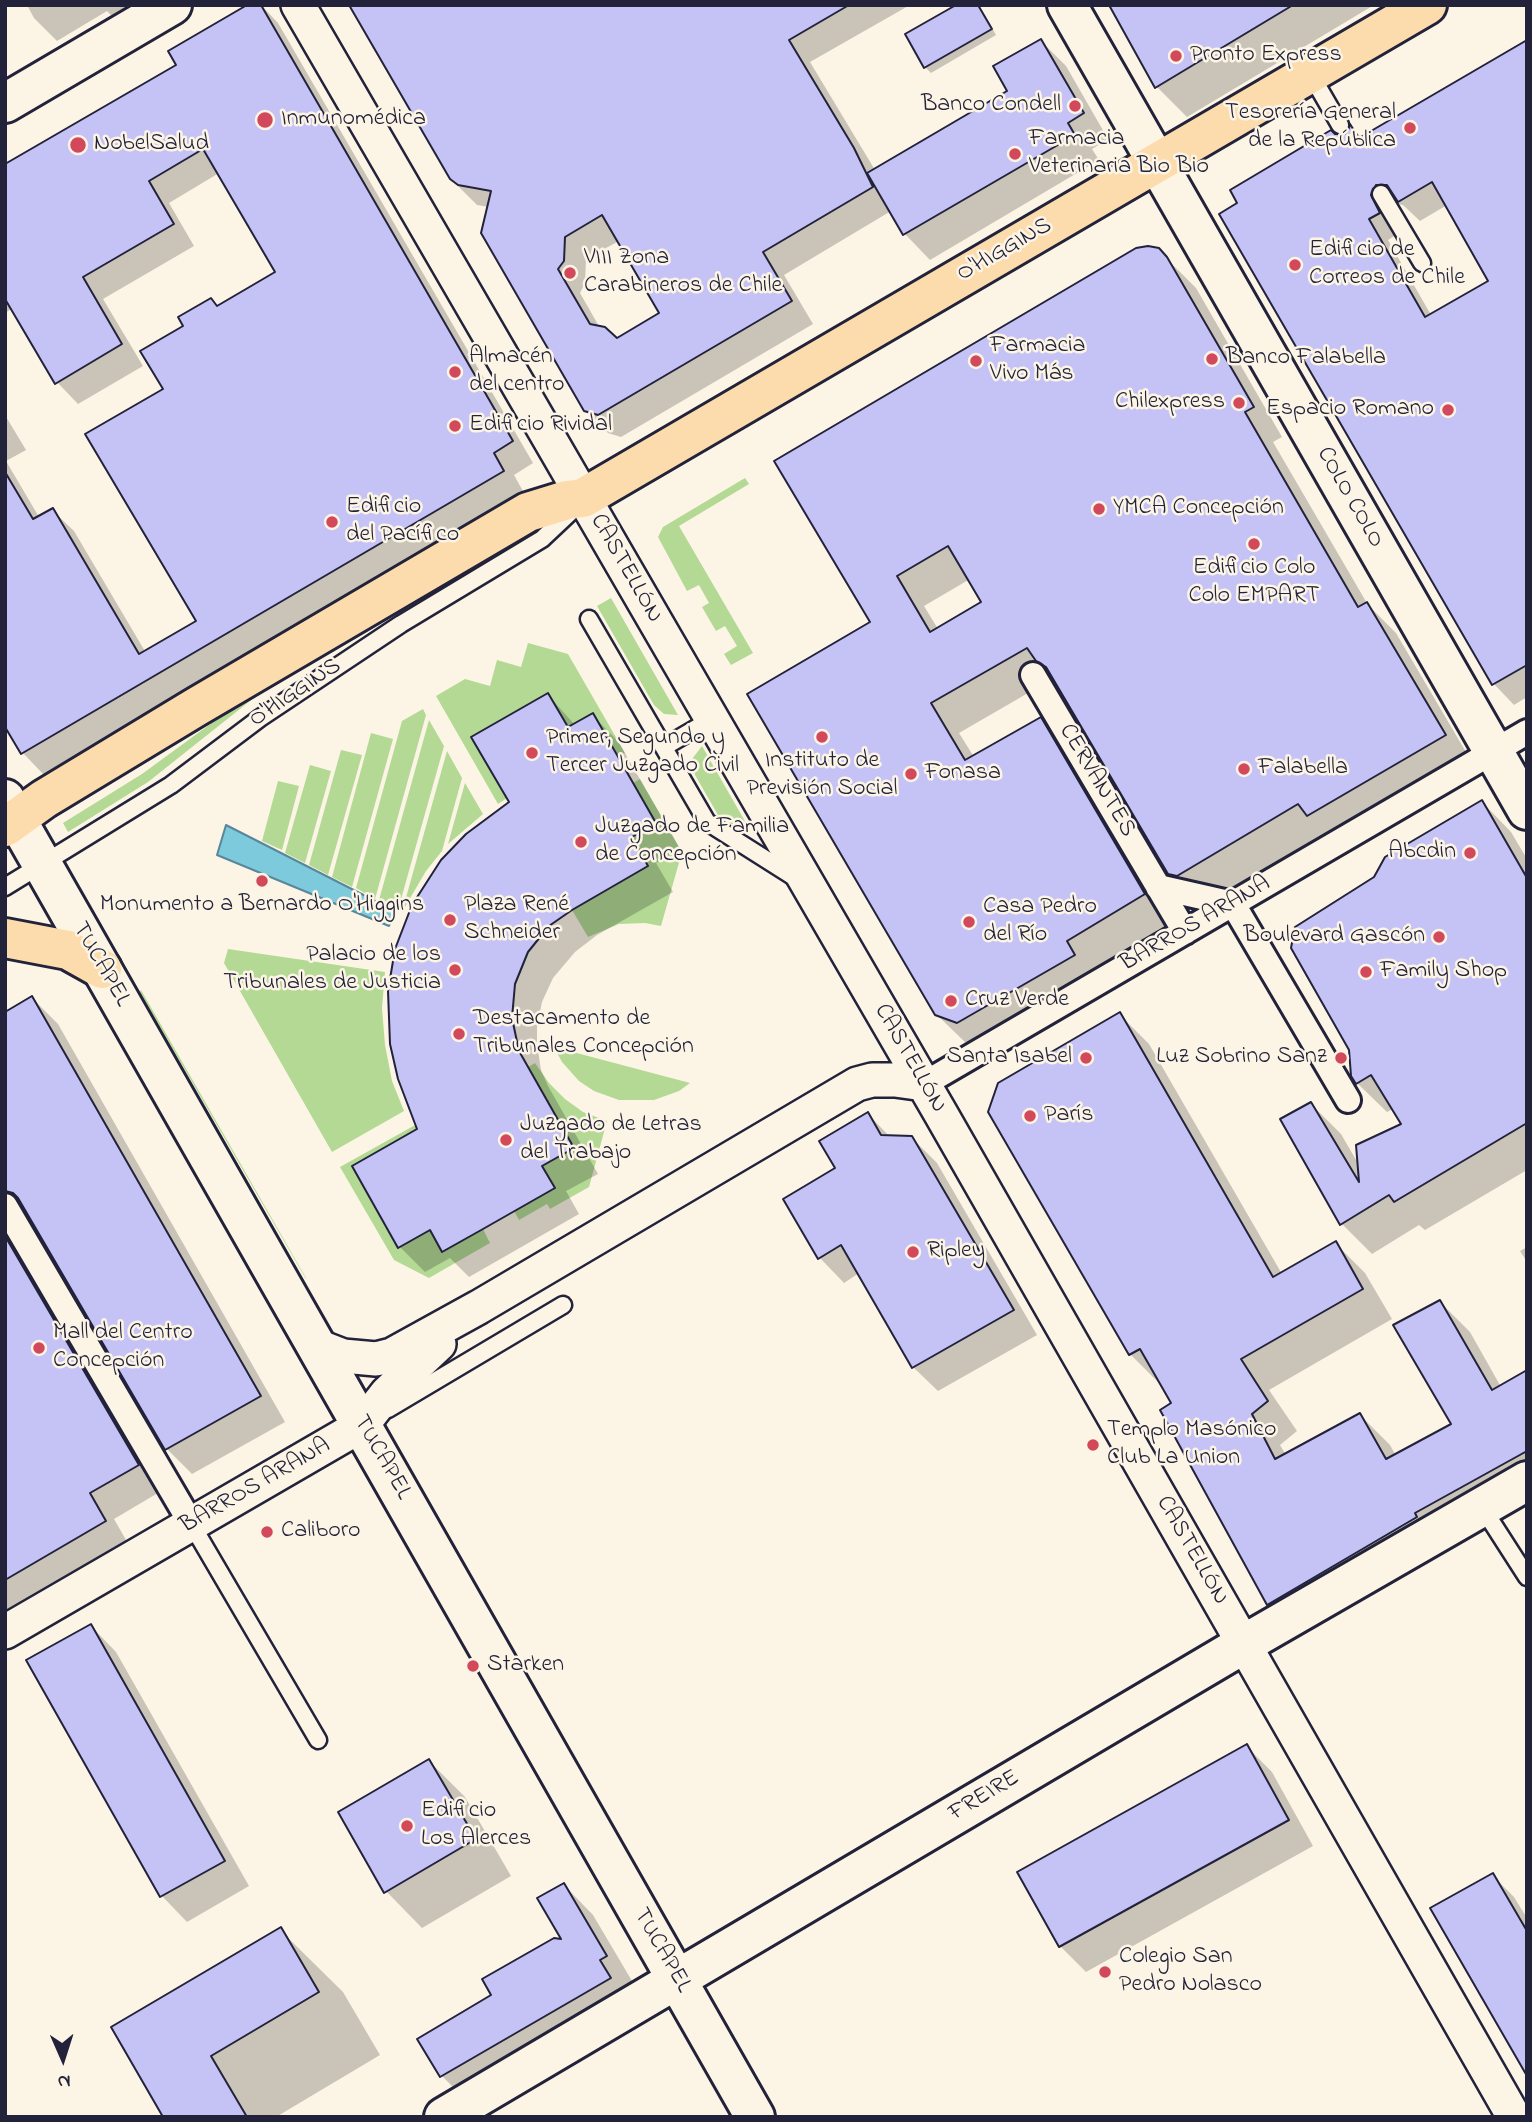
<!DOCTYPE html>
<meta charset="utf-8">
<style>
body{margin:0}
#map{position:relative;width:1532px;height:2122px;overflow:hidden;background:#fcf5e5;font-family:"Indie Flower",sans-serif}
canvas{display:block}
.frame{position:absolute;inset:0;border:7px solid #22223b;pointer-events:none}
.north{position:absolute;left:28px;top:2024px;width:70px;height:70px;-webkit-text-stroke:5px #fcf5e5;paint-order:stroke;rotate:177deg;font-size:19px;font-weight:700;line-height:28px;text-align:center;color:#22223b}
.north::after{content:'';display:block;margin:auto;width:24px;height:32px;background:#22223b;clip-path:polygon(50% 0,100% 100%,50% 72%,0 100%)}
</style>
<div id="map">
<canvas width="1532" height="2122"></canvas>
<div class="frame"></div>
<div class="north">N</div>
</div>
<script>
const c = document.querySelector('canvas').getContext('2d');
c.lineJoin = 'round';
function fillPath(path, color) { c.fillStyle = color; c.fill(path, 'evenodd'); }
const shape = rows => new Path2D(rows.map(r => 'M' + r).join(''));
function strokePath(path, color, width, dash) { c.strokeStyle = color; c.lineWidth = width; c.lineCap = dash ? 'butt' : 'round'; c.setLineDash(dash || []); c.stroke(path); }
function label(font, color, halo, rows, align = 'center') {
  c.font = font + ' "Indie Flower",sans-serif'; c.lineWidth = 5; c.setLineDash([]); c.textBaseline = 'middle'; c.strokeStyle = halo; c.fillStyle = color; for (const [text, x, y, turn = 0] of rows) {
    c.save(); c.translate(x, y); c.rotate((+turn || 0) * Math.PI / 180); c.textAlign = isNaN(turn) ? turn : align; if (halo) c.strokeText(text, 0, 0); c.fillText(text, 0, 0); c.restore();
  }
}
fillPath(shape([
 [745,478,749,484,679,526,753,653,731,665,724,654,737,646,725,626,716,631,702,607,709,603,699,585,687,591,658,537,663,527],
 [611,598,678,715,664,714,654,705,597,606],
 [528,643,568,654,625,753,619,757,593,713,568,727,548,693,472,737,507,798,498,804,436,696,465,679,490,686,497,660,521,667],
 [285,677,250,701,148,782,68,832,63,823,142,774,239,703],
 [423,709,426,715,375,899,356,888,402,721],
 [429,720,444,746,398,910,379,900],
 [371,733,393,739,352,887,332,877],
 [702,746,750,830,746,834,718,815,695,775,692,759],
 [341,750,362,755,328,875,309,865],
 [447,751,462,778,442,851,426,871,402,912],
 [310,765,331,771,305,863,285,853],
 [640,779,682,852,661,926,645,923,619,924,588,937,572,910,648,866,632,837,656,823,633,783],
 [278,781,299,786,282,850,262,841],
 [465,783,483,814,448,844],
 [228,949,385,972,382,1008,385,1045,392,1081,404,1111,332,1152,224,963],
 [141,990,306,1278,306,1279,140,992],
 [554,1047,690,1083,679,1091,654,1100,619,1100,594,1091,579,1081,562,1062],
 [535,1063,549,1083,565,1099,583,1112,607,1121,589,1187,550,1209,547,1204,519,1220,514,1211,555,1188,542,1166,528,1067],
 [417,1124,419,1128,352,1166,398,1247,430,1230,442,1252,483,1229,490,1243,429,1278,394,1260,340,1167]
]), '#b3d994');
const water = shape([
 [226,825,395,911,389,926,217,855,226,825]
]);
fillPath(water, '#7ccadb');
strokePath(water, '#58879b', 2);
fillPath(shape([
 [27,5,145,5,117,21,107,11,57,41,34,18],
 [261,5,278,23,533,463,514,475,524,493,44,775,23,753,5,723,5,415,26,450,6,461,39,517,52,510,74,531,146,653,198,622,165,390,186,327,211,300,219,307,278,273,219,173,169,203,194,246,103,299,143,366,78,404,57,382,13,308,5,313,5,166,179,65],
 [351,5,910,5,810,62,875,170,1009,91,1041,41,1066,66,1108,139,1092,149,1099,160,930,260,905,234,891,211,784,275,813,324,621,437,608,433,585,410,489,207,477,205,454,182],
 [619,241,662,314,617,340,600,328,580,293,585,283,586,259],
 [959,5,979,5,996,35,931,73,925,67],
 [1111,5,1374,5,1187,117,1157,87],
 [1527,42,1527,697,1514,705,1494,684,1222,215,1335,136,1346,136,1351,127,1362,138],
 [1397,204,1403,205,1420,221,1447,205,1490,281,1431,315,1388,240,1399,233,1390,216],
 [1158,250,1196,288,1282,437,1273,442,1368,605,1396,633,1473,764,1337,844,1326,833,1207,904,1199,903,1169,873,1054,678,959,733,974,757,1040,720,1070,749,1173,924,1095,970,987,1052,966,1043,936,1014,872,622,777,462],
 [970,579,984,603,938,629,924,606],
 [548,695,575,725,592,715,618,741,680,849,656,863,673,892,597,935,575,952,553,978,542,1002,537,1027,537,1044,541,1070,548,1086,598,1174,566,1191,579,1214,469,1277,450,1258,425,1272,399,1246,419,1130,511,802],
 [1482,802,1511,832,1527,859,1527,1170,1425,1230,1419,1225,1372,1254,1342,1224,1282,1120,1311,1104,1341,1134,1359,1165,1403,1125,1393,1109,1387,1112,1357,1083,1376,879],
 [32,998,58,1024,285,1422,192,1474,167,1449,30,1216,22,1219,163,1490,114,1519,130,1547,5,1620,5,1014],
 [1119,1014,1149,1044,1282,1274,1335,1243,1365,1273,1392,1319,1269,1390,1297,1431,1280,1445,1286,1455,1360,1415,1390,1445,1396,1456,1453,1425,1440,1302,1470,1332,1501,1387,1527,1372,1527,1496,1298,1633,1269,1604,1173,1404,1160,1384,1130,1354],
 [868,1114,890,1137,912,1138,937,1163,1037,1335,938,1391,913,1367,859,1273,844,1283,820,1258,837,1169],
 [1527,1247,1527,1262,1520,1251],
 [91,1626,116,1652,249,1886,187,1922,162,1896,28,1661],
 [1246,1746,1272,1772,1313,1846,1086,1972,1060,1946],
 [429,1761,465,1797,511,1876,422,1928,386,1891],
 [1492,1875,1514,1897,1527,1918,1527,2073],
 [564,1885,593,1915,635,1986,471,2105,441,2075,494,1995,564,1941],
 [280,1930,343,1992,380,2055,276,2117,165,2117]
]), '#0003');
const building = shape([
 [247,5,261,5,513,441,494,453,504,471,21,754,5,727,5,472,33,519,53,508,139,654,196,621,85,434,163,389,140,351,183,326,178,317,211,298,217,306,275,272,203,149,149,181,174,224,83,277,122,344,55,384,5,299,5,164,176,65,168,51,247,5],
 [349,5,849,5,789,40,854,148,873,187,763,252,792,301,598,415,584,411,481,233,491,191,458,185,450,179,349,5],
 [602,215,659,313,617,338,605,327,590,324,558,269,564,261,565,237,602,215],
 [956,5,978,5,992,29,924,68,905,34,956,5],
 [1109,5,1293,5,1155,88,1109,5],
 [1041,39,1084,113,1068,123,1075,135,903,235,867,173,1007,91,993,66,1041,39],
 [1527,40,1527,665,1492,685,1219,214,1237,203,1230,190,1331,130,1335,134,1345,134,1350,124,1359,138,1527,40],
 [1432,182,1488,281,1425,317,1369,219,1380,213,1371,195,1376,185,1387,185,1398,202,1432,182],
 [1148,246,1159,248,1167,257,1254,407,1245,412,1358,607,1367,602,1446,735,1307,816,1298,804,1177,876,1168,874,1046,667,1036,661,1027,648,931,703,965,760,1041,717,1145,894,1067,941,1075,955,957,1023,935,1015,747,694,870,622,774,461,1136,248,1148,246],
 [948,546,981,602,930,632,897,576,948,546],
 [548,693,568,727,593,713,656,823,632,837,648,866,572,910,549,926,528,952,515,984,512,1018,519,1051,574,1148,542,1166,555,1188,483,1229,442,1252,430,1230,398,1248,352,1166,417,1129,398,1079,390,1044,388,991,395,949,412,905,441,860,466,834,509,802,471,737,548,693],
 [1482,800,1527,878,1527,1123,1394,1202,1389,1195,1340,1225,1280,1119,1311,1102,1359,1182,1356,1145,1401,1124,1371,1075,1356,1084,1351,1076,1349,1050,1291,948,1295,927,1374,877,1385,857,1482,800],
 [32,996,261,1396,165,1450,18,1198,13,1193,5,1191,5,1012,32,996],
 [1120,1012,1273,1277,1336,1241,1363,1289,1241,1359,1268,1401,1252,1414,1275,1459,1360,1413,1386,1459,1451,1424,1393,1325,1440,1300,1492,1390,1527,1370,1527,1451,1415,1513,1417,1517,1267,1605,1160,1410,1171,1403,1140,1349,1129,1355,988,1112,998,1083,1120,1012],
 [868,1112,881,1135,912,1136,1014,1310,912,1368,841,1245,818,1259,783,1199,835,1168,819,1141,868,1112],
 [5,1236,139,1465,90,1493,106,1521,5,1580,5,1236],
 [91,1624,225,1861,160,1897,26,1660,91,1624],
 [1247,1744,1289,1820,1059,1947,1017,1872,1247,1744],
 [429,1759,476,1839,384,1893,338,1812,429,1759],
 [1493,1873,1527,1931,1527,2076,1430,1908,1493,1873],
 [564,1883,607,1956,600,1960,611,1978,440,2077,417,2039,491,1995,482,1979,554,1938,561,1939,537,1898,564,1883],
 [281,1927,319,1992,211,2056,247,2117,163,2117,111,2027,281,1927]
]);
fillPath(building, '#c5c2f5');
strokePath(building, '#22223b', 2);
const service = shape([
 [1310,73,1340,125],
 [1381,194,1422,263],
 [589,619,707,822,797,879],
 [664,747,712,719],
 [5,887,171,785,260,718,401,624,542,539,576,507],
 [388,1409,563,1305],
 [1482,1507,1527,1577],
 [192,1525,318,1740]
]);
const pedestrian = shape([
 [1033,675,1185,932],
 [1158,887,1233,904,1348,1100],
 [924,1084,1527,732],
 [5,1206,192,1525]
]);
const minor = shape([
 [298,5,941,1114,1514,2117],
 [317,1346,343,1356,376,1359,392,1355,479,1307,857,1084,872,1080,895,1080,924,1084],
 [5,1632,362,1425,387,1393,439,1344]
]);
const tertiary = shape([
 [1067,5,1527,810]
]);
const secondary = shape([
 [5,103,172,5],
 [5,799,755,2117],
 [444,2117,1244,1644,1527,1481]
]);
const primary = shape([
 [5,827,44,799,196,707,528,512,567,500,583,498,1427,5],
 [5,938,68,950,102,969]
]);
strokePath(service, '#22223b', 21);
strokePath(pedestrian, '#22223b', 30);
strokePath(minor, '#22223b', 38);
strokePath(tertiary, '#22223b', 44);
strokePath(secondary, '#22223b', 44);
strokePath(primary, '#22223b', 44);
strokePath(service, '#fcf5e5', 16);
strokePath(pedestrian, '#fcf5e5', 24);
strokePath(minor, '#fcf5e5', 33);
strokePath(tertiary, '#fcf5e5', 38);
strokePath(secondary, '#fcf5e5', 38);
strokePath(primary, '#fcdcac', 38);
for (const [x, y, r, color] of [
 [1176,56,7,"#d1495b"],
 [1075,106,7,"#d1495b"],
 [265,120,9,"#d1495b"],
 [1410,128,7,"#d1495b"],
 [78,145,9,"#d1495b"],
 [1015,154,7,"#d1495b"],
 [1295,265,7,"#d1495b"],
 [570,273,7,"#d1495b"],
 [1212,359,7,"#d1495b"],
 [976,361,7,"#d1495b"],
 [455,372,7,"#d1495b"],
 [1239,403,7,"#d1495b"],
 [1448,410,7,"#d1495b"],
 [455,426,7,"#d1495b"],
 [1099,509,7,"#d1495b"],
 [332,522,7,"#d1495b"],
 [1254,544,7,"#d1495b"],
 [822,737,7,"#d1495b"],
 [532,753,7,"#d1495b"],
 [1244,769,7,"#d1495b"],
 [911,774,7,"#d1495b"],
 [581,842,7,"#d1495b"],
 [1470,853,7,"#d1495b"],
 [262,881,7,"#d1495b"],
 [450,920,7,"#d1495b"],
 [969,922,7,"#d1495b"],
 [1439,937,7,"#d1495b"],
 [455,970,7,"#d1495b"],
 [1366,972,7,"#d1495b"],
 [951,1001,7,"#d1495b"],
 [459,1034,7,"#d1495b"],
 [1086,1058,7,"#d1495b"],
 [1341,1058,7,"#d1495b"],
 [1030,1116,7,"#d1495b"],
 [506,1140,7,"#d1495b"],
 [913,1252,7,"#d1495b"],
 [39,1348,7,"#d1495b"],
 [1093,1445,7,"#d1495b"],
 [267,1532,7,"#d1495b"],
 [473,1666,7,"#d1495b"],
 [407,1826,7,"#d1495b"],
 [1105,1972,7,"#d1495b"]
]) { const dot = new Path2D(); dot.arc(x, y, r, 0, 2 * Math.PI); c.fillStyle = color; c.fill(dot); strokePath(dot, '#fcf5e5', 2.5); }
label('24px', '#22223b', '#fcf5e5', [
 ["Pronto Express",1190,56],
 ["Banco Condell",1061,106,"right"],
 ["Tesorería General",1396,114,"right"],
 ["de la República",1396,142,"right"],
 ["Inmunomédica",281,120],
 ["Farmacia",1029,140],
 ["Veterinaria Bio Bio",1029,168],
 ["NobelSalud",94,145],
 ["Edificio de",1309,251],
 ["Correos de Chile",1309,279],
 ["VIII Zona",584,259],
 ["Carabineros de Chile",584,287],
 ["Farmacia",990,347],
 ["Vivo Más",990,375],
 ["Almacén",469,358],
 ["del centro",469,386],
 ["Banco Falabella",1226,359],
 ["Chilexpress",1225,403,"right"],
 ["Espacio Romano",1434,410,"right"],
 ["Edificio Rividal",469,426],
 ["Edificio",346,508],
 ["del Pacífico",346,536],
 ["YMCA Concepción",1113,509],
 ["Edificio Colo",1254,569,"center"],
 ["Colo EMPART",1254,597,"center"],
 ["Primer, Segundo y",546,739],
 ["Tercer Juzgado Civil",546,767],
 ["Instituto de",822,762,"center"],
 ["Previsión Social",822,790,"center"],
 ["Falabella",1258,769],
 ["Fonasa",925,774],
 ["Juzgado de Familia",595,828],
 ["de Concepción",595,856],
 ["Abcdin",1456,853,"right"],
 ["Monumento a Bernardo O'Higgins",262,906,"center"],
 ["Plaza René",464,906],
 ["Schneider",464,934],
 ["Casa Pedro",983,908],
 ["del Río",983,936],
 ["Boulevard Gascón",1425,937,"right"],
 ["Palacio de los",441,956,"right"],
 ["Tribunales de Justicia",441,984,"right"],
 ["Family Shop",1380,972],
 ["Cruz Verde",965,1001],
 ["Destacamento de",473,1020],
 ["Tribunales Concepción",473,1048],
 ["Santa Isabel",1072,1058,"right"],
 ["Luz Sobrino Sanz",1327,1058,"right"],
 ["París",1044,1116],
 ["Juzgado de Letras",520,1126],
 ["del Trabajo",520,1154],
 ["Ripley",927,1252],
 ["Mall del Centro",53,1334],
 ["Concepción",53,1362],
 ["Templo Masónico",1107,1431],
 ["Club La Union",1107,1459],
 ["Caliboro",281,1532],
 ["Starken",487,1666],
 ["Edificio",421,1812],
 ["Los Alerces",421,1840],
 ["Colegio San",1119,1958],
 ["Pedro Nolasco",1119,1986]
], 'left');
label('24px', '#22223b', '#fcf5e5', [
 ["O'HIGGINS",1005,251,-30],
 ["COLO COLO",1349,498,60],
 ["CASTELLÓN",625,569,60],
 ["O'HIGGINS",296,694,-34],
 ["CERVANTES",1096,781,59],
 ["BARROS ARANA",1196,925,-30],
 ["TUCAPEL",100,965,60],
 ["CASTELLÓN",909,1059,60],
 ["TUCAPEL",381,1458,60],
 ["BARROS ARANA",256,1487,-30],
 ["CASTELLÓN",1191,1551,60],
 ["FREIRE",985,1797,-31],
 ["TUCAPEL",661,1951,60]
]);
</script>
